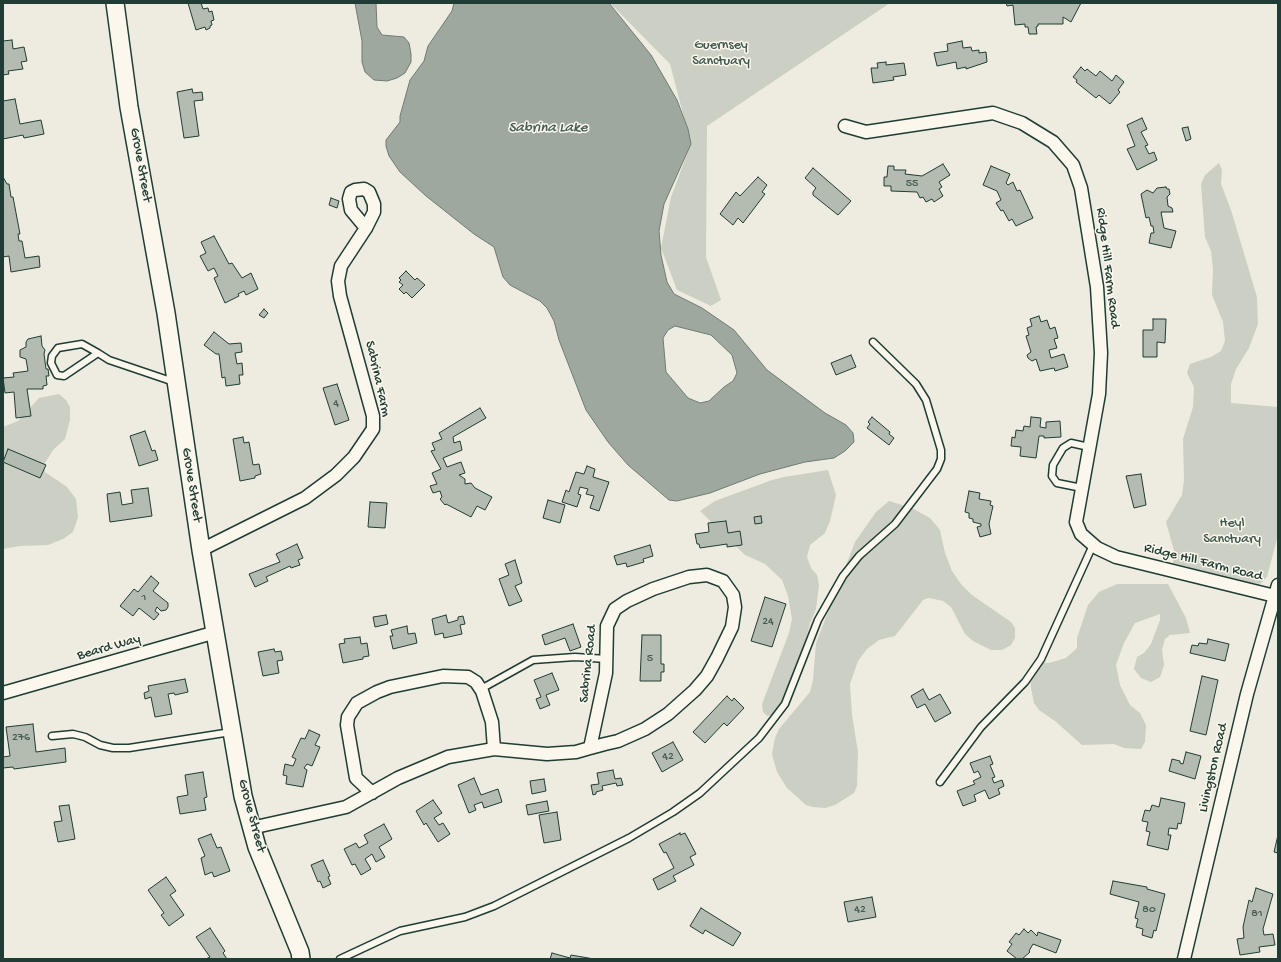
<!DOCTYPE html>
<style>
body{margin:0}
#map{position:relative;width:1281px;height:962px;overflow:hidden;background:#eeece1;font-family:"Gochi Hand",sans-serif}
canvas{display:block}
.frame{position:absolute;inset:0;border:4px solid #1f3d34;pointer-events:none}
</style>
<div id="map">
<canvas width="1281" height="962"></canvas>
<div class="frame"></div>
</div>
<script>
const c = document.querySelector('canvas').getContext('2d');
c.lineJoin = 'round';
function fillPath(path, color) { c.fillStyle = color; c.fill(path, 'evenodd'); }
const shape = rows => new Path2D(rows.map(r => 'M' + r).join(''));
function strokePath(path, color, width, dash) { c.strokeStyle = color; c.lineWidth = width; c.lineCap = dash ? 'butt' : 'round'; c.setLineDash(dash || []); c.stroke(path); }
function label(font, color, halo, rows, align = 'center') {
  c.font = font + ' "Gochi Hand",sans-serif'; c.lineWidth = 3; c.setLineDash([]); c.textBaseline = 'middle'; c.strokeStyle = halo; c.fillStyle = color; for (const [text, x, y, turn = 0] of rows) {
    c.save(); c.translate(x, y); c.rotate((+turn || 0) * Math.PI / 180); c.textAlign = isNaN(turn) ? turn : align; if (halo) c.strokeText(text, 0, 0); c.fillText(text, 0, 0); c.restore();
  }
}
fillPath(shape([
 [610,3,890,3,707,126,706,257,721,300,711,306,677,290,661,248,671,197,691,144,670,64],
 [1219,163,1222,170,1221,184,1231,210,1257,297,1258,324,1249,348,1236,369,1231,384,1231,403,1278,407,1278,535,1267,577,1260,584,1246,582,1173,563,1175,554,1166,522,1182,495,1184,480,1183,439,1193,407,1194,387,1187,373,1190,364,1211,357,1221,351,1225,341,1223,322,1212,295,1213,269,1211,251,1205,237,1201,184,1205,175],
 [59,394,66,400,70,407,70,420,65,439,53,450,45,463,45,472,67,487,76,499,78,517,73,532,63,539,48,545,20,546,3,549,3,427,18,421,39,398],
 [828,470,836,495,830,521,825,533,810,545,807,557,811,568,817,575,819,585,816,609,810,624,791,693,772,715,767,716,763,712,762,704,789,633,792,619,788,596,782,580,765,564,745,555,700,511,715,501,772,480,784,477],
 [889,501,912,508,930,518,940,530,945,553,952,571,961,584,972,595,1011,622,1015,628,1015,638,1011,645,1002,650,991,650,973,641,965,634,951,607,943,601,929,598,923,600,895,636,879,640,867,649,858,661,850,684,852,715,858,752,857,786,854,793,835,805,825,808,813,807,806,805,787,788,777,772,772,754,775,738,779,729,810,692,813,680,816,643,855,542,876,512],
 [1117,584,1168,584,1186,618,1190,633,1170,635,1165,639,1162,650,1164,665,1160,677,1151,682,1141,678,1134,669,1137,657,1144,653,1151,644,1160,620,1160,614,1135,623,1124,643,1116,665,1120,685,1130,705,1140,713,1146,725,1145,742,1141,749,1124,748,1114,744,1082,745,1055,721,1039,710,1034,703,1031,688,1030,679,1037,662,1049,663,1066,658,1077,648,1077,638,1088,605,1099,592]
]), '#cbcfc4');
const water = shape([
 [355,3,376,3,377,27,382,35,404,37,409,43,411,54,411,62,405,73,397,78,387,81,374,80,365,72,362,62,362,41,355,3],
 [454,3,609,3,651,55,677,100,688,129,691,144,664,204,659,231,661,255,667,282,674,294,702,308,734,330,767,370,825,413,846,425,853,433,854,442,845,451,834,458,805,462,760,474,710,493,677,501,669,500,628,465,608,442,586,410,559,340,554,321,547,308,540,301,510,285,503,277,494,247,474,234,426,196,400,172,389,156,386,146,386,140,400,122,400,116,410,80,424,61,428,46,452,11,454,3],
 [675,326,711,335,732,355,737,373,733,381,724,387,709,401,700,403,688,398,666,372,663,338,668,330,675,326]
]);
fillPath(water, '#9fa89f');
strokePath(water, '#6c7d74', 1);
const building = shape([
 [188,3,201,3,203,9,208,8,209,12,212,11,214,20,211,21,212,25,210,26,210,28,206,30,205,27,196,30,188,3],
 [1006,3,1081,3,1071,22,1063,17,1063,24,1038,24,1038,26,1036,27,1037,34,1029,34,1028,27,1025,27,1025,24,1015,25,1013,5,1007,6,1006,3],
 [12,40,13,49,24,47,27,61,21,62,23,69,8,71,9,74,3,75,3,41,12,40],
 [962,41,963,48,971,47,972,51,979,50,979,53,986,52,987,62,966,69,966,67,957,69,956,62,937,66,934,53,948,51,947,44,962,41],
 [886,62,886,65,904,63,906,75,893,77,894,80,873,83,871,68,878,68,877,63,886,62],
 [1081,67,1085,71,1087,69,1096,76,1100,71,1112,81,1116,75,1124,82,1118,90,1120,92,1110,104,1099,95,1096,98,1076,82,1077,80,1073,77,1081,67],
 [192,89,193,93,202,92,203,100,194,101,199,136,184,138,177,92,192,89],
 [15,99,20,124,41,120,44,134,24,138,23,135,3,139,3,101,15,99],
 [1142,118,1147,129,1141,132,1148,145,1145,146,1149,154,1154,152,1157,160,1137,170,1127,149,1135,146,1127,125,1142,118],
 [1188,127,1191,139,1186,141,1182,128,1188,127],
 [943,164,950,175,939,182,942,187,939,189,943,196,934,202,932,199,926,202,923,197,920,198,917,192,891,191,891,186,884,186,884,177,887,177,888,166,894,166,894,170,906,170,905,174,922,176,943,164],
 [991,166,1010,174,1006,183,1008,185,1013,182,1017,191,1020,190,1033,218,1016,226,1012,219,1009,221,1003,210,1001,211,996,203,1001,200,997,191,983,185,991,166],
 [813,168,851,201,838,215,813,195,813,192,816,188,805,178,813,168],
 [3,177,7,184,9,184,11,197,13,197,20,234,18,234,19,241,22,241,25,258,39,256,40,267,11,272,9,256,3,257,3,177],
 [758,177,767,185,762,192,765,194,743,223,738,218,733,225,720,214,736,192,740,196,758,177],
 [1166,187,1167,189,1169,189,1170,194,1167,197,1168,206,1172,208,1173,212,1161,212,1164,228,1176,231,1171,248,1149,243,1151,233,1154,233,1153,226,1151,226,1149,217,1146,218,1141,194,1147,190,1153,193,1157,188,1166,187],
 [331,198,339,201,337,208,329,205,331,198],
 [214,236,229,264,232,263,242,278,251,273,258,289,246,295,244,291,238,294,239,296,225,303,214,278,218,276,214,268,208,271,200,256,206,253,201,242,214,236],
 [406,271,415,280,417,278,425,285,412,298,406,292,404,294,399,289,403,285,399,282,401,280,399,278,406,271],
 [264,309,268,313,264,318,259,315,264,309],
 [1039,316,1041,322,1047,320,1050,329,1055,327,1058,338,1054,339,1057,348,1049,350,1051,358,1064,354,1068,367,1055,371,1054,368,1040,371,1036,359,1032,361,1028,358,1027,355,1031,352,1026,336,1029,335,1027,328,1032,326,1030,319,1039,316],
 [1153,319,1166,319,1165,343,1157,342,1157,357,1143,357,1143,330,1153,330,1153,319],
 [214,332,229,344,241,343,242,352,235,353,237,364,242,363,243,375,239,375,240,384,226,386,225,377,222,378,219,354,216,354,204,345,214,332],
 [41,336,42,346,45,350,44,354,46,369,48,369,49,376,46,376,47,385,43,386,43,389,27,389,31,416,16,418,14,392,5,393,3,378,14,377,13,373,28,371,26,359,20,357,20,350,26,347,26,342,28,339,41,336],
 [851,355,856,367,836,375,831,363,851,355],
 [337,384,349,420,335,425,323,388,337,384],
 [480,408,486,418,453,437,454,443,460,441,462,450,443,458,447,467,461,462,465,473,459,475,465,479,465,484,471,483,475,488,492,497,485,510,477,506,471,517,446,504,445,505,440,499,442,497,440,491,433,493,430,486,437,484,432,473,441,469,431,451,435,450,432,443,442,439,439,433,480,408],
 [872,417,890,432,889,434,894,438,889,445,867,428,870,424,868,422,872,417],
 [1031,417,1041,418,1040,427,1046,428,1046,422,1060,421,1061,437,1044,438,1044,436,1039,436,1036,458,1020,456,1021,447,1011,446,1012,437,1015,438,1016,430,1023,431,1024,426,1030,427,1031,417],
 [145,431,152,451,155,450,158,460,139,466,130,436,145,431],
 [243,437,244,443,249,442,253,465,259,464,261,474,255,476,255,478,240,481,233,439,243,437],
 [8,449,46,465,40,478,3,462,8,449],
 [587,466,595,469,593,477,609,482,599,511,590,508,594,496,586,494,588,489,580,487,578,494,581,495,577,507,562,502,566,490,569,492,576,472,584,474,587,466],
 [1141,474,1146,505,1134,508,1126,476,1141,474],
 [148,488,152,516,110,522,107,494,120,492,122,505,133,503,131,490,148,488],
 [969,491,980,493,979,499,991,501,990,505,993,506,989,524,991,534,980,537,977,527,981,526,981,524,973,522,973,519,969,518,969,513,965,512,969,491],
 [548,500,565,505,560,523,543,518,548,500],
 [370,502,387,503,385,528,368,527,370,502],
 [761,516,762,523,755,524,754,517,761,516],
 [726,521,728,533,740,531,742,545,727,547,727,544,700,548,699,544,697,544,695,534,709,532,708,523,726,521],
 [297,544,303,558,298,560,300,565,291,568,290,566,266,577,268,581,255,587,249,574,280,562,276,554,297,544],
 [650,545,653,556,643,559,644,562,627,567,626,563,617,565,614,556,650,545],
 [515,560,522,583,515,586,522,601,509,606,499,579,509,575,505,564,515,560],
 [151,576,159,583,153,591,168,603,168,607,166,610,161,611,157,607,155,611,159,614,154,620,139,608,133,616,120,606,134,589,138,592,151,576],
 [765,597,786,604,772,647,751,641,765,597],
 [386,615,388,624,375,627,373,617,386,615],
 [446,615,448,623,458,620,458,617,463,616,465,624,460,625,462,634,444,638,443,633,435,635,432,619,446,615],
 [573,624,581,647,570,651,565,638,545,645,542,635,573,624],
 [407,626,408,634,415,633,417,643,393,649,390,636,393,636,391,630,407,626],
 [642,635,661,635,661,664,664,664,664,672,661,672,661,681,640,681,642,635],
 [360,637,361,644,367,643,369,656,363,657,363,659,343,663,339,644,345,643,344,639,360,637],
 [1208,639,1229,644,1225,661,1190,653,1192,645,1198,646,1199,643,1207,644,1208,639],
 [274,649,275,652,281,651,283,660,277,661,279,673,263,676,258,652,274,649],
 [552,673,559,690,546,695,550,705,540,709,536,699,541,697,534,680,552,673],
 [1202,676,1218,680,1206,735,1190,731,1202,676],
 [185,679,188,692,175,695,174,693,168,694,172,714,155,717,151,697,145,699,144,693,149,691,148,686,185,679],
 [923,689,929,700,940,694,951,713,935,722,925,704,917,708,911,696,923,689],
 [727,696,732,701,734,698,744,708,727,726,724,723,705,743,693,732,727,696],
 [33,724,36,752,65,748,66,762,14,769,13,767,3,768,3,757,10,756,6,727,33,724],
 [309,730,320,735,315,745,320,747,312,766,307,764,304,768,307,770,303,787,286,784,287,776,283,775,285,764,293,766,296,759,292,757,301,738,305,739,309,730],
 [673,742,683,760,662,772,652,753,673,742],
 [1186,752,1201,756,1195,779,1169,771,1172,759,1180,761,1180,763,1183,764,1186,752],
 [990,756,993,764,990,765,995,777,992,778,994,783,1002,780,1004,786,998,789,1000,794,989,799,985,790,974,795,976,801,963,806,957,791,975,784,973,781,981,777,978,771,974,773,970,763,990,756],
 [613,770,615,779,621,778,623,785,617,786,616,783,602,786,603,790,596,792,596,794,593,795,591,785,599,784,597,773,613,770],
 [203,772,207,797,204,798,206,810,180,814,177,797,188,795,185,775,203,772],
 [474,778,481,795,498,789,502,802,484,808,482,802,474,805,476,810,469,813,458,785,474,778],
 [544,779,546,791,532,794,530,781,544,779],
 [1161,798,1185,803,1181,824,1178,823,1177,829,1169,828,1168,835,1171,835,1168,850,1147,845,1150,832,1146,831,1148,822,1142,821,1145,810,1150,811,1152,805,1159,807,1161,798],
 [433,800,442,813,434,818,439,825,443,823,450,834,438,842,426,823,424,825,416,811,433,800],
 [547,801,549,811,528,815,526,805,547,801],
 [69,805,75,839,58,842,54,822,62,821,59,806,69,805],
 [557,812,561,840,544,843,539,815,557,812],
 [384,824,392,839,379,847,385,857,376,862,372,854,365,859,371,869,361,875,355,864,352,865,344,849,356,843,359,848,368,843,364,835,384,824],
 [680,833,680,835,685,833,696,854,690,857,694,865,673,876,676,881,658,890,653,879,674,868,666,852,664,853,659,844,680,833],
 [211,834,217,848,221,847,230,871,214,877,212,872,205,875,201,858,205,856,198,839,211,834],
 [1278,835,1278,853,1274,852,1278,835],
 [323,860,330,876,328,877,331,884,323,888,320,881,318,882,311,865,323,860],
 [166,877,176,891,170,895,184,915,169,926,161,915,164,913,148,890,166,877],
 [1113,881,1147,887,1147,889,1165,894,1156,931,1154,930,1152,938,1142,935,1143,929,1136,927,1138,919,1135,918,1139,902,1110,894,1113,881],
 [1256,888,1273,894,1263,929,1264,935,1273,934,1275,945,1259,947,1260,952,1240,955,1237,939,1244,938,1243,927,1249,900,1252,902,1256,888],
 [872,897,876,917,848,922,844,902,872,897],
 [701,908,741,933,733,946,705,930,703,934,690,926,701,908],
 [210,928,225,951,223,953,227,959,206,959,210,957,196,937,210,928],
 [1024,929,1028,933,1031,930,1037,936,1038,932,1061,940,1056,953,1033,944,1029,951,1030,952,1022,959,1017,959,1007,951,1012,944,1009,942,1016,933,1019,935,1024,929],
 [552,953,570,958,571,955,594,959,550,959,552,953]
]);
fillPath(building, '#b4bbb0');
strokePath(building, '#1f3d34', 1);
const lane = shape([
 [98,353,82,344,58,348,52,356,51,363,57,375,64,376,98,353,109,360,174,382],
 [1082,488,1057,483,1052,476,1053,465,1063,448,1071,443,1089,447],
 [481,689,533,660,575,657,607,659],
 [52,736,73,734,85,737,100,745,113,748,129,748,231,732],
 [940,782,981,727,1025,682,1041,659,1093,545],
 [340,959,400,931,465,917,494,906,629,838,673,812,700,793,759,738,785,704,818,620,843,576,859,556,895,524,937,469,941,459,941,450,926,400,916,384,873,342]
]);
const street = shape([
 [845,126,866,132,993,113,1022,123,1053,142,1073,165,1081,188,1097,287,1101,353,1099,394,1076,522,1081,534,1097,548,1116,557,1275,596],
 [201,550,305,498,336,475,354,457,373,429,373,416,340,296,338,281,341,266,366,228,374,212,374,204,369,192,364,189,355,190,351,192,349,199,351,210,366,228],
 [3,693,216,632],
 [372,793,356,778,347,725,348,717,357,703,377,692,390,687,443,676,468,677,476,682,482,691,492,722,494,749],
 [251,828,346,807,398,778,448,757,494,749,547,754,576,752,590,748,605,744,618,741,645,729,668,714,695,690,707,676,717,658,732,627,735,607,733,595,723,581,707,575,689,577,653,589,627,601,615,609,607,626,606,673,590,748],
 [1184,959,1247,694,1278,585]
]);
const secondary = shape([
 [115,3,129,107,166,313,201,550,243,796,257,847,300,952,301,959]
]);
strokePath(lane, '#1f3d34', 9);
strokePath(street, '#1f3d34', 15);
strokePath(secondary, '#1f3d34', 20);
strokePath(lane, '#fbf7ec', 6);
strokePath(street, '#fbf7ec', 12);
strokePath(secondary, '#fbf7ec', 17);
label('12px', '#445c53', null, [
 ["55",912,184],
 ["4",336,404],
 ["1",144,598],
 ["24",768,622],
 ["5",650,659],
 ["276",21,738],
 ["42",668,757],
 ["42",860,910],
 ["80",1149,910],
 ["81",1257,914]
]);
label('14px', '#415a51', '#fbf7ec', [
 ["Guernsey",721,46],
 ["Sanctuary",721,62],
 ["Heyl",1232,524],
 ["Sanctuary",1232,540]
]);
label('14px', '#1f3d34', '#fbf7ec', [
 ["Grove Street",140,165,80],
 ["Ridge Hill Farm Road",1107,268,83],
 ["Sabrina Farm",377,379,77],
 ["Grove Street",191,485,81],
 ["Ridge Hill Farm Road",1203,563,14],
 ["Beard Way",109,648,-16],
 ["Sabrina Road",589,664,-84],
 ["Livingston Road",1214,768,-77],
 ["Grove Street",251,816,75]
]);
label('italic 15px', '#455d54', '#fbf7ec', [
 ["Sabrina Lake",548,129]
]);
</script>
